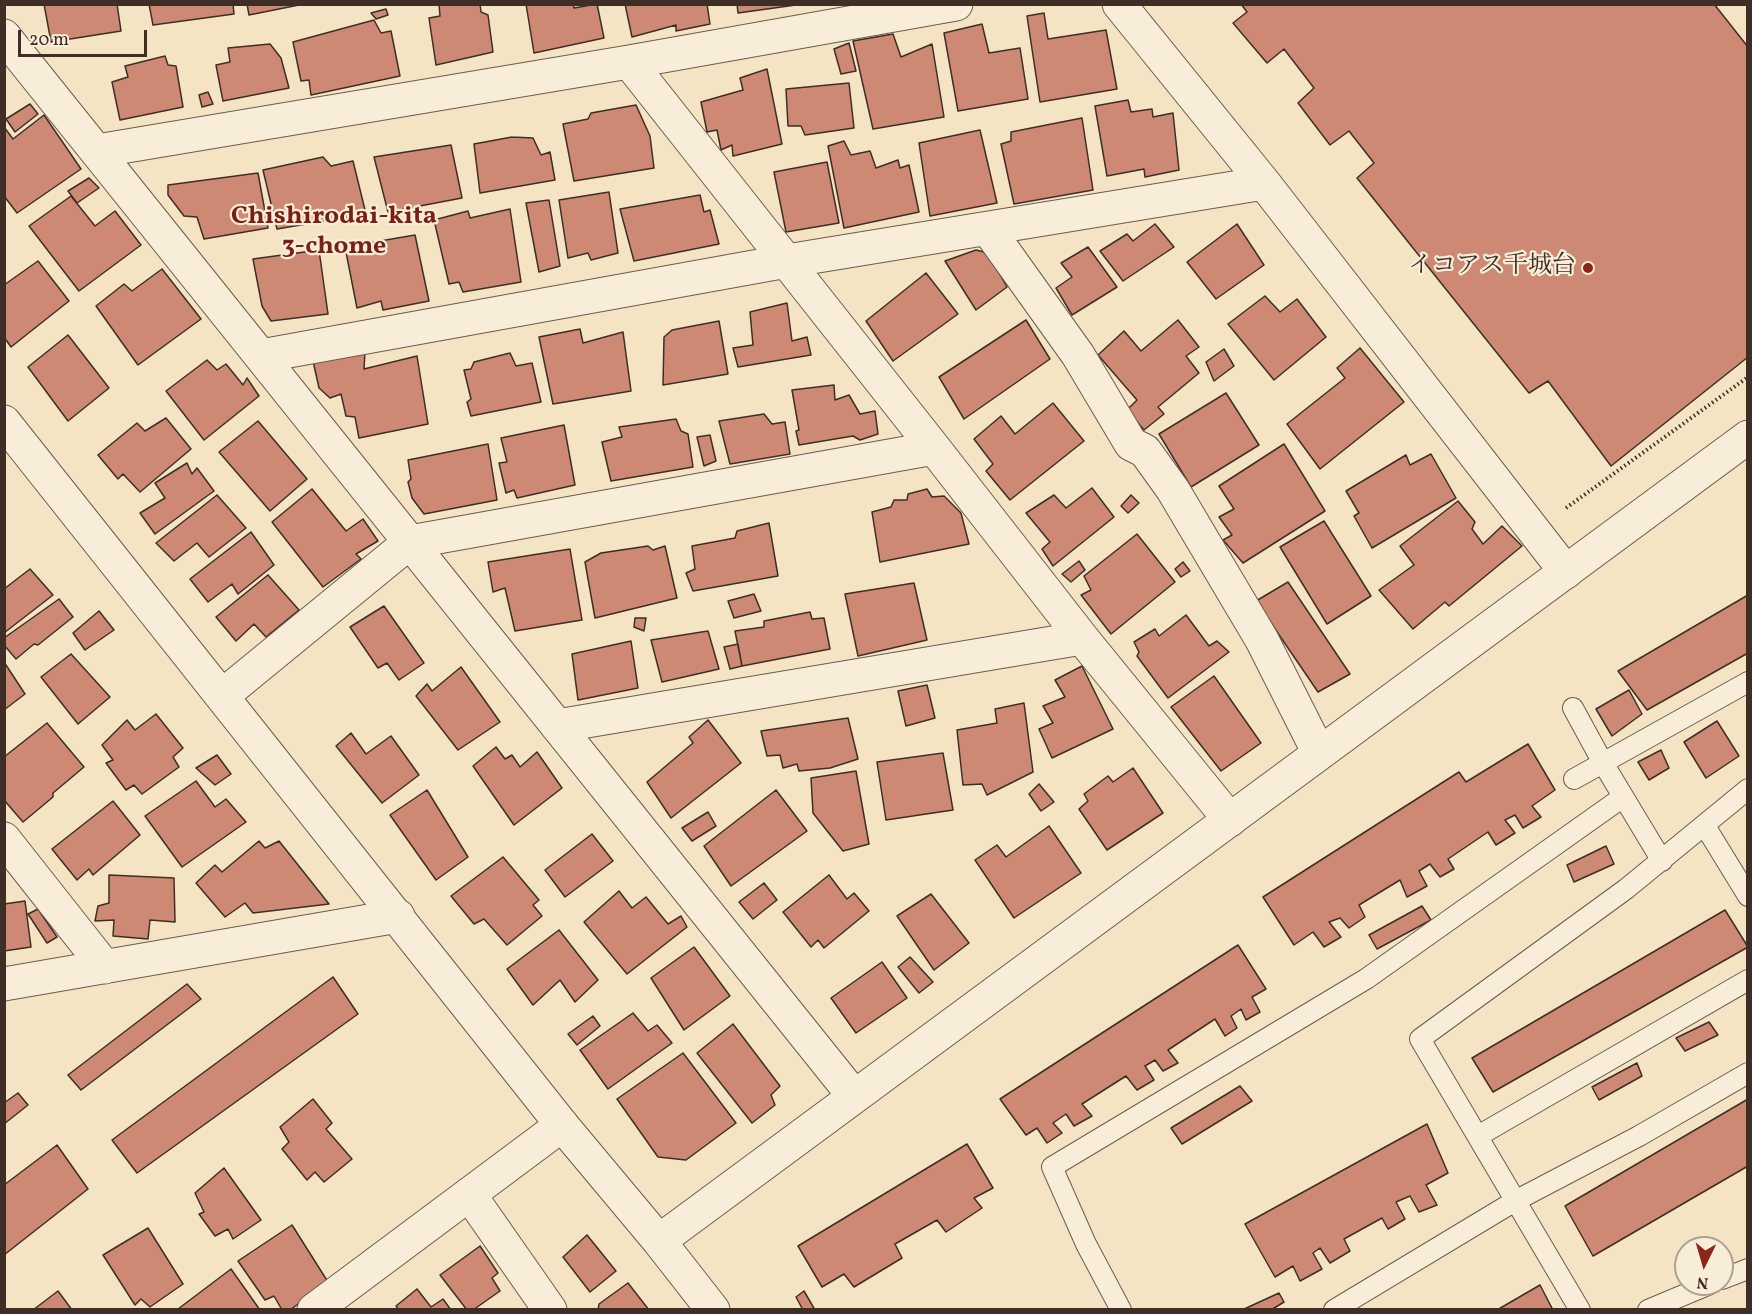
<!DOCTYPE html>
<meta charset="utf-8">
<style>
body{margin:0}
#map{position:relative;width:1752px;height:1314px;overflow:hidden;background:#f4e4c4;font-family:Vollkorn,serif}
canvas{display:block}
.frame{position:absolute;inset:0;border:6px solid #3e2e26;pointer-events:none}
.north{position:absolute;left:1674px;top:1236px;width:60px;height:60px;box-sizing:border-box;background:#f8edd9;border:2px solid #aea191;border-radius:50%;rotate:185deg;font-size:16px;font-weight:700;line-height:24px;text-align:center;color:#3e2e26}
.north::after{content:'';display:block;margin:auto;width:21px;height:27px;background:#8f2418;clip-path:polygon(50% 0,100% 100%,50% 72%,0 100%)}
.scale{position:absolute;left:18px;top:30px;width:129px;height:27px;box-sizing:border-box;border:3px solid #3e2e26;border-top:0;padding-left:8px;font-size:18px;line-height:21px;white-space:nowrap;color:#3e2e26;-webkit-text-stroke:4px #f8edd9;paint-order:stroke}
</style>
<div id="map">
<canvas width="1752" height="1314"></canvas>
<div class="frame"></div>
<div class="north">N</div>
<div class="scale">20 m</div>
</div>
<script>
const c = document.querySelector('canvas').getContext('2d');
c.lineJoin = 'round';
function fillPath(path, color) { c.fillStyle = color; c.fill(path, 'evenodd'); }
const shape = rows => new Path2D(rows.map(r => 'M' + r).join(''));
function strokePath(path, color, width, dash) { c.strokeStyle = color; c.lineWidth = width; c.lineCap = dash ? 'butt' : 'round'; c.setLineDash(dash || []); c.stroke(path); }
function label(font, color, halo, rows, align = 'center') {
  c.font = font + ' Vollkorn,"Noto Serif JP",serif'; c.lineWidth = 4.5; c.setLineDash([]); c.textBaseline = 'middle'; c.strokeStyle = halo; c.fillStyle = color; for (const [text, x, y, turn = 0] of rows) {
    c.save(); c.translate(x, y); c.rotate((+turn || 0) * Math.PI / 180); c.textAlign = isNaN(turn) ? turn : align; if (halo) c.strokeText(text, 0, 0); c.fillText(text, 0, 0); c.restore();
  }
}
const building = shape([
 [44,4,117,4,121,31,51,42,44,4],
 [149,4,233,4,234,14,153,25,149,4],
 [247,4,304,4,249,15,247,4],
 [439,4,480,4,481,12,488,15,493,52,436,65,429,18,440,16,439,4],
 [526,4,573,4,574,8,597,4,604,38,534,53,526,4],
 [625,4,707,4,710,24,676,31,676,25,632,37,625,4],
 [737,4,803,4,738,13,737,4],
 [1241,4,1714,4,1748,47,1748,357,1611,466,1548,381,1529,393,1357,178,1374,163,1349,131,1330,145,1298,103,1314,88,1284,49,1267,63,1233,23,1247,12,1241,4],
 [386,9,388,15,376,19,371,13,386,9],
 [1044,13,1048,39,1106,30,1117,89,1040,102,1027,16,1044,13],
 [374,20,381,33,391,31,400,76,311,95,309,80,301,81,293,42,374,20],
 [982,24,989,53,1020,48,1028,99,958,111,944,33,982,24],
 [893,34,901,57,932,44,944,117,873,129,853,41,893,34],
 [849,43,856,71,841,74,834,49,849,43],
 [270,44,281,58,289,88,223,101,216,65,230,62,228,48,270,44],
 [165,56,168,65,176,66,183,107,120,120,112,82,128,77,125,66,165,56],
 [767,69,782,144,733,156,732,145,721,150,717,130,707,132,701,102,743,90,740,78,767,69],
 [849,83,854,128,805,135,801,126,788,126,786,89,849,83],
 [208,92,213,104,202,107,199,95,208,92],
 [1128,100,1131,112,1152,109,1153,117,1173,113,1179,170,1145,177,1144,169,1107,176,1095,106,1128,100],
 [30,104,38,114,15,132,6,119,30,104],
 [636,105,650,136,654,168,574,181,563,124,588,119,591,113,636,105],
 [44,115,81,169,17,213,4,196,4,127,13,139,44,115],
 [1082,118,1093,190,1014,204,1001,144,1011,141,1011,132,1082,118],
 [980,130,997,203,930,216,919,143,980,130],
 [512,137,533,138,541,155,550,152,555,180,480,193,474,144,512,137],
 [844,141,851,155,870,151,876,168,898,160,900,168,909,165,919,212,844,228,828,146,844,141],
 [451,145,462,198,388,212,374,157,451,145],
 [323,157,331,166,353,161,366,214,277,229,263,170,323,157],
 [827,162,839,223,786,232,774,172,827,162],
 [258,173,268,228,204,239,197,217,184,216,168,195,168,185,258,173],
 [89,178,99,188,77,203,68,191,89,178],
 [609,192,618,253,591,260,588,253,568,258,559,200,609,192],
 [700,195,704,212,710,210,719,244,634,261,620,209,700,195],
 [71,196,95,226,115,211,141,245,79,291,29,226,71,196],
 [549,200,560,266,539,272,526,203,549,200],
 [510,209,521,282,463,292,459,282,449,284,434,220,468,211,470,218,510,209],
 [1155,224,1174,247,1123,281,1100,251,1127,234,1133,241,1155,224],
 [1237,224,1264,265,1216,299,1187,262,1237,224],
 [415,235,429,301,383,310,381,301,357,308,345,247,415,235],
 [1088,247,1117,287,1072,315,1056,288,1072,277,1061,263,1088,247],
 [319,250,328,314,271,321,262,306,253,259,319,250],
 [976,250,988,253,1007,287,976,310,945,261,976,250],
 [38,261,69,301,11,347,4,337,4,285,38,261],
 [162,269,201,319,138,365,96,306,124,284,132,291,162,269],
 [926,273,958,314,893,361,866,321,926,273],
 [1265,296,1280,312,1297,299,1326,337,1274,380,1228,324,1265,296],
 [787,303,792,341,807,337,811,355,738,367,733,348,753,345,750,312,787,303],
 [1026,320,1050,359,964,419,939,377,1026,320],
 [1178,320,1199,347,1186,356,1199,373,1158,407,1164,414,1144,430,1127,410,1137,400,1098,355,1124,331,1141,351,1178,320],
 [719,321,728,374,663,385,664,337,672,330,719,321],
 [580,329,583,343,623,332,631,391,553,404,539,337,580,329],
 [68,335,109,388,68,421,28,367,68,335],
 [1360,348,1404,402,1320,469,1287,424,1345,378,1337,368,1360,348],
 [1224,349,1234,366,1214,381,1206,362,1224,349],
 [365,351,364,369,417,356,428,424,359,438,355,417,346,416,341,394,330,398,319,388,313,361,365,351],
 [510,353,516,366,532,363,541,402,471,416,467,402,471,399,464,370,471,369,474,362,510,353],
 [207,360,217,370,226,364,243,385,247,378,259,396,204,440,166,391,207,360],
 [834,385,835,400,849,395,860,414,875,411,878,434,860,440,853,436,799,445,796,431,799,430,792,390,834,385],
 [1226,393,1259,445,1191,487,1159,434,1226,393],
 [1053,403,1084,441,1010,500,986,471,993,464,974,439,1001,416,1015,434,1053,403],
 [764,414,772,424,785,422,790,454,730,464,719,421,764,414],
 [166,418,191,449,140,492,123,474,118,479,98,455,137,423,145,431,166,418],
 [676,419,681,431,688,434,693,467,611,481,602,442,622,437,619,427,676,419],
 [258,421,307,479,270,511,219,452,258,421],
 [564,425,575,485,517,498,514,490,506,493,499,463,507,462,501,438,564,425],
 [710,435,716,461,704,466,697,437,710,435],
 [488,444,497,500,424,514,412,498,408,482,411,479,408,460,488,444],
 [1284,444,1325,511,1243,563,1223,540,1232,535,1219,517,1234,509,1219,486,1284,444],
 [1431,454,1456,498,1372,548,1354,516,1359,513,1346,491,1406,455,1410,465,1431,454],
 [187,463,192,474,197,468,214,491,155,534,140,513,165,498,155,483,187,463],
 [1092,488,1114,517,1053,566,1042,549,1050,542,1026,513,1054,495,1066,508,1092,488],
 [312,489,346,531,363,519,378,541,356,554,361,559,323,587,272,522,312,489],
 [927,489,932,497,944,496,961,513,969,544,880,562,872,512,891,507,894,500,907,500,908,494,927,489],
 [217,495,246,528,209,557,197,543,174,561,156,543,217,495],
 [1131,495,1139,503,1128,513,1121,506,1131,495],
 [1458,501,1475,522,1472,529,1483,544,1502,526,1522,546,1449,606,1445,602,1413,629,1379,590,1414,565,1400,546,1458,501],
 [1324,521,1371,596,1327,624,1280,547,1324,521],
 [769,523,778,576,693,591,686,573,695,569,692,546,735,538,737,531,769,523],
 [251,532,274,565,238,594,232,584,208,602,190,579,251,532],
 [1137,534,1175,582,1111,634,1081,595,1091,590,1084,576,1137,534],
 [648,546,653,550,665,546,677,598,595,618,585,562,601,553,648,546],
 [570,549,582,620,515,631,505,588,493,592,488,562,570,549],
 [1079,561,1085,570,1071,582,1062,574,1079,561],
 [1183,562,1190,571,1181,577,1175,569,1183,562],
 [30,569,53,595,4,633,4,589,30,569],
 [268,575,299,610,266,637,254,624,236,641,216,617,268,575],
 [1288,582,1350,674,1318,692,1256,601,1288,582],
 [914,583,927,640,858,656,845,594,914,583],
 [754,594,761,611,734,618,728,601,754,594],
 [1748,595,1748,653,1647,710,1618,671,1748,595],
 [59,599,73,617,38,645,34,644,16,659,4,645,4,638,59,599],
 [384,606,424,663,399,680,387,663,378,668,350,627,384,606],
 [99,611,114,630,85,650,73,633,99,611],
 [810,612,812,619,824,618,830,649,742,666,735,631,764,627,764,621,810,612],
 [1186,615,1209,646,1217,641,1229,652,1168,698,1137,656,1139,652,1134,642,1155,629,1159,636,1186,615],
 [635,618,646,618,644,631,634,627,635,618],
 [708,631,719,669,662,682,651,640,708,631],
 [631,641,638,688,578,700,572,654,631,641],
 [738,644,742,666,730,669,724,647,738,644],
 [71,654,110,697,78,724,41,677,71,654],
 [4,662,25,694,4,710,4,662],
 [1082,666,1113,729,1052,758,1039,729,1053,723,1043,706,1065,697,1055,680,1082,666],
 [461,667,500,722,458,750,416,696,427,684,432,691,461,667],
 [1214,676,1261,743,1221,771,1171,707,1214,676],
 [927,685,935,718,906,726,898,691,927,685],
 [1629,690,1642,714,1612,736,1596,709,1629,690],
 [1024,703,1033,772,987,795,982,784,963,785,957,730,997,723,995,709,1024,703],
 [156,714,183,748,173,757,179,767,142,794,134,785,126,790,106,763,113,760,102,745,127,720,135,730,156,714],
 [848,718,858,759,830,768,799,771,797,764,783,768,780,755,767,756,761,731,848,718],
 [708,720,741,763,671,818,647,782,693,743,689,737,708,720],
 [1717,721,1739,756,1706,778,1684,742,1717,721],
 [47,723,84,767,53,793,53,797,23,822,4,800,4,757,47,723],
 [351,733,366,754,391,736,419,775,382,803,336,746,351,733],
 [1528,744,1555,790,1532,806,1541,817,1523,828,1515,815,1505,820,1515,833,1496,845,1488,832,1448,859,1454,869,1440,877,1430,864,1419,871,1427,886,1407,897,1400,880,1359,905,1365,917,1349,928,1340,918,1329,922,1341,937,1324,947,1313,932,1294,945,1263,897,1459,772,1466,782,1528,744],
 [496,747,505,759,512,755,520,767,537,752,562,788,514,825,473,766,496,747],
 [1661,750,1669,768,1649,780,1638,762,1661,750],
 [943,753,953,810,886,820,877,762,943,753],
 [217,755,231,774,215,785,196,768,217,755],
 [1133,768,1163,813,1107,850,1079,809,1088,801,1084,794,1108,776,1113,782,1133,768],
 [856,771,869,844,843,851,813,813,811,778,856,771],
 [196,781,215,807,226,799,246,822,182,867,145,816,196,781],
 [1039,784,1054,802,1041,811,1029,794,1039,784],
 [427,790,468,857,436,880,390,815,427,790],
 [776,790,807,831,731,886,704,846,776,790],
 [113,801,140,835,93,875,89,869,77,880,52,849,113,801],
 [708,812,716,826,692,841,682,828,708,812],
 [1049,826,1081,873,1014,918,975,860,997,845,1006,857,1049,826],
 [592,834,613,861,565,897,545,870,592,834],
 [259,841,265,848,279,841,329,904,253,913,245,903,225,917,196,883,215,865,222,872,259,841],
 [1606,846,1614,864,1574,882,1567,865,1606,846],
 [503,857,539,900,533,905,542,916,507,945,484,919,474,924,451,896,503,857],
 [109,875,174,878,175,922,150,920,148,939,113,936,114,920,95,921,98,906,109,903,109,875],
 [829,875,847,899,854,893,869,911,824,948,818,940,811,947,783,912,829,875],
 [764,883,777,900,753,919,739,902,764,883],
 [619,891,632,908,646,897,668,924,681,916,687,927,627,974,584,922,619,891],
 [931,894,969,943,934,970,897,916,931,894],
 [25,901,31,947,4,951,4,904,25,901],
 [1422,906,1431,920,1377,949,1369,935,1422,906],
 [38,909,57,937,47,943,28,914,38,909],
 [1725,910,1748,947,1493,1092,1472,1058,1725,910],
 [559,930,598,980,575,1002,560,980,533,1005,507,969,559,930],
 [1238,945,1266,989,1252,997,1260,1012,1246,1020,1241,1009,1231,1016,1237,1028,1225,1036,1215,1019,1168,1050,1178,1063,1163,1071,1155,1060,1145,1066,1154,1080,1137,1090,1126,1076,1082,1104,1092,1116,1074,1126,1066,1114,1053,1123,1062,1133,1047,1143,1037,1128,1026,1135,1000,1099,1238,945],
 [694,947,730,996,684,1030,651,978,694,947],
 [910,957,933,982,919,993,898,967,910,957],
 [882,962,907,998,856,1033,831,998,882,962],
 [333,977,358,1014,137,1173,112,1140,333,977],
 [187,984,201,999,81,1090,68,1075,187,984],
 [633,1013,648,1031,657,1025,672,1043,608,1089,580,1050,633,1013],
 [593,1016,600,1026,577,1045,568,1034,593,1016],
 [1709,1022,1718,1035,1685,1051,1676,1038,1709,1022],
 [733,1024,780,1086,771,1095,775,1105,752,1123,697,1053,733,1024],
 [683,1053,736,1123,686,1160,658,1157,617,1099,683,1053],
 [1637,1063,1642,1076,1599,1100,1592,1087,1637,1063],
 [1240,1086,1252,1101,1182,1144,1171,1128,1240,1086],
 [18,1093,28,1105,4,1124,4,1103,18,1093],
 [313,1099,332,1123,326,1129,352,1159,324,1182,315,1172,307,1180,282,1149,289,1142,280,1127,313,1099],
 [1748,1099,1748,1166,1593,1256,1565,1206,1748,1099],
 [1427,1124,1448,1173,1426,1185,1437,1205,1419,1212,1410,1196,1396,1202,1405,1219,1388,1229,1382,1218,1344,1239,1350,1251,1330,1263,1320,1248,1313,1253,1322,1269,1300,1281,1293,1266,1275,1277,1245,1224,1427,1124],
 [967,1144,993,1188,974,1198,982,1208,946,1232,937,1220,895,1244,902,1258,854,1287,844,1274,822,1287,798,1246,967,1144],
 [57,1145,88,1189,4,1255,4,1185,57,1145],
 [224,1168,261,1220,233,1239,228,1229,215,1236,199,1214,204,1212,195,1193,224,1168],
 [292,1225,328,1282,290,1310,282,1310,274,1296,265,1300,238,1261,292,1225],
 [148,1228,183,1284,150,1307,141,1299,135,1305,103,1255,148,1228],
 [587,1235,616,1271,590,1292,563,1257,587,1235],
 [480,1246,498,1273,492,1278,500,1291,473,1310,467,1310,440,1275,480,1246],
 [231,1269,260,1310,178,1310,178,1309,231,1269],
 [628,1283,649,1310,598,1310,599,1304,628,1283],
 [1540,1285,1553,1310,1497,1310,1540,1285],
 [417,1289,431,1307,443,1299,451,1310,399,1310,396,1306,417,1289],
 [58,1291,72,1310,33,1310,58,1291],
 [804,1291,815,1310,803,1310,796,1297,804,1291],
 [1279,1293,1284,1302,1271,1310,1242,1310,1279,1293]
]);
fillPath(building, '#ce8974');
strokePath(building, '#3e2e26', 1.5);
const service = shape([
 [1573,708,1603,763,1662,861],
 [1574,779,1748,682],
 [1705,826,1748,896],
 [1478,1136,1748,980],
 [1722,1279,1748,1269],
 [1121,1310,1086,1244,1052,1167,1366,979,1623,797],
 [1334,1310,1515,1201,1639,1136,1748,1073],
 [1580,1310,1420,1039,1626,889,1748,789],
 [1648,1310,1710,1284]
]);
const minor = shape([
 [1119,4,1264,183,1566,572],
 [4,36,854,1096],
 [629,62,934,448,1082,638,1230,820],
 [97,151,629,62,956,4],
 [988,229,1078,355,1131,444,1145,451,1173,490,1262,640,1319,753],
 [261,356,787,261,1264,183],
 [222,696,410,542,934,448],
 [557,726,1082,638],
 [4,839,105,967],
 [4,984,398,916],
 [469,1194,550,1310],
 [314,1310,562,1125]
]);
const tertiary = shape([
 [4,422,562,1125,659,1241,713,1310],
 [659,1241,1748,437]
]);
strokePath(service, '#6c5c4e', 22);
strokePath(minor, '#6c5c4e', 35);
strokePath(tertiary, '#6c5c4e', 35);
strokePath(shape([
 [1566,508,1748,377]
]), '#3e2e26', 4, [1.5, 3]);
strokePath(service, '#f8edd9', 20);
strokePath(minor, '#f8edd9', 33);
strokePath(tertiary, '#f8edd9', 33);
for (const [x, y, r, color] of [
 [1588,268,6,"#8f2418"]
]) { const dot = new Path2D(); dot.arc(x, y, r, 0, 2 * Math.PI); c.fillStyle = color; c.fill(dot); strokePath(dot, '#f8edd9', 2); }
label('24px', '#3e2e26', '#f8edd9', [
 ["イコアス千城台",1576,268]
], 'right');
label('bold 26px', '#7a1f14', '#f8edd9', [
 ["Chishirodai-kita",334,218],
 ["3-chome",334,248]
]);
</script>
